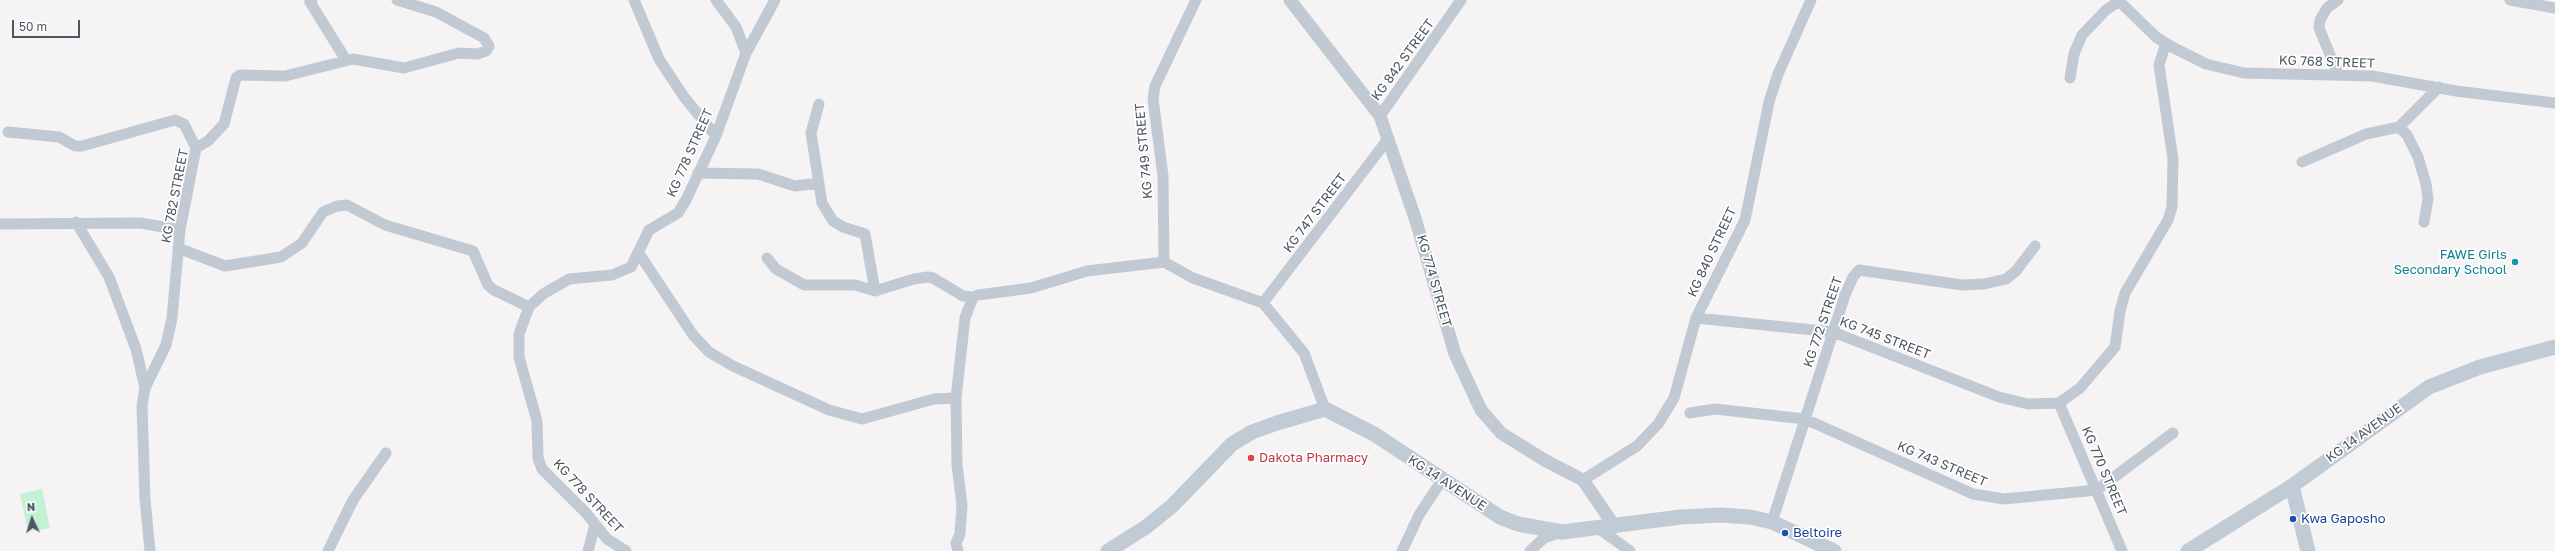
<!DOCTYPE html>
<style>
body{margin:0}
#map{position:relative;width:2555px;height:551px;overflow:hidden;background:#f5f3f3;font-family:"Golos Text",sans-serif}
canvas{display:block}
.north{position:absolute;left:12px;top:499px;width:40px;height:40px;-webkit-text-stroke:3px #fff;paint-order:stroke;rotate:356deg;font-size:11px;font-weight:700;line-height:16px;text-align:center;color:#4a5661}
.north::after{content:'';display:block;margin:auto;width:14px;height:18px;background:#4a5661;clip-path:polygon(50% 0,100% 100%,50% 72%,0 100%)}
.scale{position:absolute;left:12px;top:20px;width:68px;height:18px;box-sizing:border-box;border:2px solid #4a5661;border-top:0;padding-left:5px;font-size:12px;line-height:14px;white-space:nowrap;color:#4a5661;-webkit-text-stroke:3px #fff;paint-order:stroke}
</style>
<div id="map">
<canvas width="2555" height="551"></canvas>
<div class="north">N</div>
<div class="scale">50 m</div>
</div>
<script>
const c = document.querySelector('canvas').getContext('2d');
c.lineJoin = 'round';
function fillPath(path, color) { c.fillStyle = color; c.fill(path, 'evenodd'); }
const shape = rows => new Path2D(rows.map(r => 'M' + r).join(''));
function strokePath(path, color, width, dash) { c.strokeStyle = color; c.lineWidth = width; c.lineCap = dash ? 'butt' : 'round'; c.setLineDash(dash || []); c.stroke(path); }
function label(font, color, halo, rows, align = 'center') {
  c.font = font + ' "Golos Text",sans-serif'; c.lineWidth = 3.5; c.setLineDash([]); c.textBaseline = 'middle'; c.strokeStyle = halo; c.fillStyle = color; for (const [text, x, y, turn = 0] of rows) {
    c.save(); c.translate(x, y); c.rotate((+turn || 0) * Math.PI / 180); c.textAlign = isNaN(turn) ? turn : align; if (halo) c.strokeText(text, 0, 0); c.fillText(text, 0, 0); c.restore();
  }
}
fillPath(shape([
 [42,489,50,528,28,532,20,494]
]), '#c3f1d5');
strokePath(shape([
 [312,0,310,2,346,60],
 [634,0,659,59,684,97,716,136],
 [716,0,736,27,746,53],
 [2118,0,2156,37,2172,47,2206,64,2227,69,2244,73,2372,76,2456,91,2555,103],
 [2338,0,2327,8,2320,20,2319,28,2338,74],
 [2510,0,2555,8],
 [2070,78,2074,54,2082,35,2106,10,2119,1],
 [819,104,811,133,822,203,833,221,843,227,865,234,875,291,914,279,928,277,933,278,963,296,973,297],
 [1380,116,1461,0],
 [2399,127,2407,135,2418,157,2426,184,2428,199,2424,222],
 [8,132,59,137,75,146,82,146,175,120,184,124,196,148],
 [2302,162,2366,134,2399,127,2439,87],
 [698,173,758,174,795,186,818,183],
 [76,222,109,277,136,349,145,388],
 [0,224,140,223,180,230],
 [178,248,225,266,281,257,302,243,323,212,337,206,347,205,385,225,473,251,488,285,494,290,529,307],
 [638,252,693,335,709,352,733,366,829,410,862,419,934,399,956,398],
 [767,258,776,269,804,285,855,285,875,291],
 [1164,262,1163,176,1153,99,1155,86,1196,0],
 [1263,303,1388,139],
 [1696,318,1833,332,1999,397,2028,404,2059,403],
 [2059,403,2080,388,2115,347,2120,311,2125,293,2168,220,2172,207,2173,159,2159,65,2166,43],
 [2059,403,2122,551],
 [1690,413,1715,409,1805,419,1973,494,2004,499,2097,490,2173,433],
 [1583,480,1637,446,1658,424,1674,398,1696,318,1745,220,1769,102,1778,74,1811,0],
 [1772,522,1845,295,1853,277,1859,270,1962,285,1984,284,2006,279,2016,271,2035,246],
 [1598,528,1630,551],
 [150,551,145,499,142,406,145,388,166,345,172,318,180,230,196,148,208,141,224,124,236,78,240,75,285,76,353,59,404,68,459,53,477,54,486,51,489,46,484,38,436,12,397,0],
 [328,551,353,500,386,453],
 [588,551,595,525],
 [626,551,607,539,586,513,542,469,538,458,537,421,519,357,519,334,529,307,543,294,569,279,612,275,631,267,649,230,678,213,686,200,716,136,746,53,775,0],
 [958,551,956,543,960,534,962,505,957,465,956,398,965,318,973,297,978,295,1031,288,1087,271,1164,262,1193,278,1263,303,1304,353,1325,409],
 [1402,551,1419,515,1442,480],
 [1530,551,1544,538,1561,532]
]), '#c1cad2', 11);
strokePath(shape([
 [1290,0,1380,116,1415,218,1455,354,1481,410,1501,433,1546,461,1583,480,1615,527]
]), '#c1cad2', 13);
strokePath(shape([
 [2292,486,2308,551],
 [1108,551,1146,527,1172,506,1232,444,1252,432,1277,423,1325,409,1374,434,1500,517,1518,524,1562,532,1681,517,1721,515,1750,517,1772,522,1834,551],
 [2188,551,2292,486,2429,387,2480,367,2555,347]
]), '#c1cbd6', 15);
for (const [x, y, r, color] of [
 [2515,262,4,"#0f9aa8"],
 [1251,458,4,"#e0444e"],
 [2293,519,4,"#1a4fb4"],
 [1785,533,4,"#1a4fb4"]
]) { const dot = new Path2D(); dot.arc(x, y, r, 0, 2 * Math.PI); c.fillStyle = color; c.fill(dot); strokePath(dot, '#fff', 1.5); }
label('13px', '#4a5661', '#fff', [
 ["KG 842 STREET",1403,60,-54],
 ["KG 768 STREET",2327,62,2],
 ["KG 749 STREET",1144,151,-95],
 ["KG 778 STREET",690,153,-66],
 ["KG 782 STREET",175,196,-79],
 ["KG 747 STREET",1315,213,-53],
 ["KG 840 STREET",1712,252,-65],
 ["KG 774 STREET",1434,281,74],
 ["KG 772 STREET",1823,322,-71],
 ["KG 745 STREET",1885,338,21],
 ["KG 14 AVENUE",2364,433,-36],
 ["KG 743 STREET",1942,464,23],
 ["KG 770 STREET",2104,471,67],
 ["KG 14 AVENUE",1447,483,33],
 ["KG 778 STREET",588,496,47]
]);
label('13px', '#0d838f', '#fff', [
 ["FAWE Girls",2507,255],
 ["Secondary School",2507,270]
], 'right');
label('13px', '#be3a42', '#fff', [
 ["Dakota Pharmacy",1259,458]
], 'left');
label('13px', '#164399', '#fff', [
 ["Kwa Gaposho",2301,519],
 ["Beltoire",1793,533]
], 'left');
</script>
